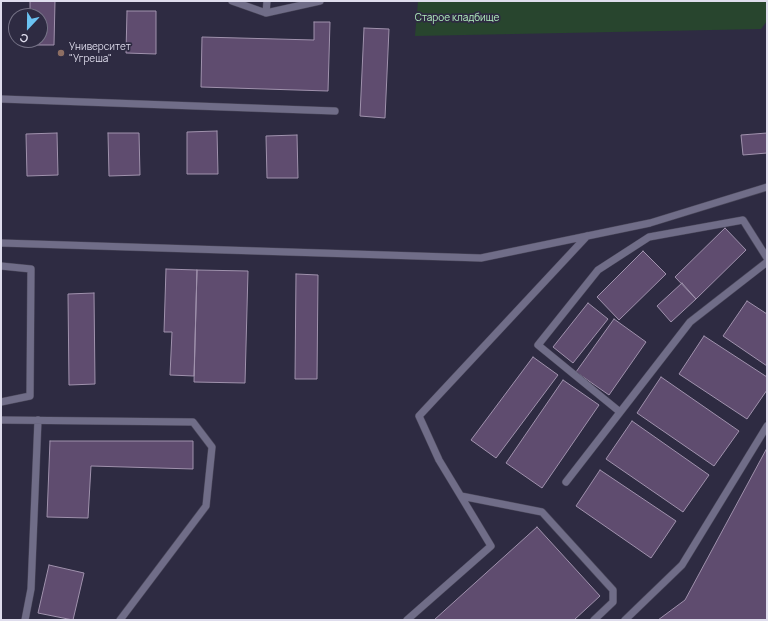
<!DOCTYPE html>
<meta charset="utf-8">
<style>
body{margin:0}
#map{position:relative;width:768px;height:621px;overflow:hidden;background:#2e2b42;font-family:Manrope,sans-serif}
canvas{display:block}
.frame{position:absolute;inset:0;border:2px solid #dfdded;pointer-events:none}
.north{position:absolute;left:8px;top:8px;width:40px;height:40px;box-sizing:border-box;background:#2e2b42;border:1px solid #757286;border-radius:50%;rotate:202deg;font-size:11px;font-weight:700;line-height:16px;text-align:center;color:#dfdded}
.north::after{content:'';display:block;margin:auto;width:14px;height:18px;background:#6bc3f2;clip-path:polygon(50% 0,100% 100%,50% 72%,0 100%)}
</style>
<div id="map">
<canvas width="768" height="621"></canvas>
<div class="frame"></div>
<div class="north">С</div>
</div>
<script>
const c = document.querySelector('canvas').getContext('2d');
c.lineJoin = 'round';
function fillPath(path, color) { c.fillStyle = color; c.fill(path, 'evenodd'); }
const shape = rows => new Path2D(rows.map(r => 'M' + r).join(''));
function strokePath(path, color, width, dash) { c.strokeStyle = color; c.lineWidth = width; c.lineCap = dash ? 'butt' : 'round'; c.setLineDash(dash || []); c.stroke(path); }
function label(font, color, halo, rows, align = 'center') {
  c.font = font + ' Manrope,sans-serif'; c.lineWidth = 3.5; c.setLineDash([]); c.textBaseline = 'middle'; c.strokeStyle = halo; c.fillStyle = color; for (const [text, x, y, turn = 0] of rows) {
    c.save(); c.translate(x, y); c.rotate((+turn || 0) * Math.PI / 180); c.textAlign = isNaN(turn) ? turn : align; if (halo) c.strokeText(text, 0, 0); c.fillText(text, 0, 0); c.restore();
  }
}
fillPath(shape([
 [418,1,767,1,767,21,761,29,415,36]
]), '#28452e');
const building = shape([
 [30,1,55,1,54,45,29,45,29,40,40,40,40,16,30,16,30,1],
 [127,11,156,11,156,54,126,53,127,11],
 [314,22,330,22,328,91,201,87,202,37,314,40,314,22],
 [364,28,389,29,385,118,360,116,364,28],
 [217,131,218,174,187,174,187,132,217,131],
 [57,133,58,175,27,176,26,134,57,133],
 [108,133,139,133,140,175,109,176,108,133],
 [767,133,767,153,743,155,741,135,767,133],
 [297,135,298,178,267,178,266,136,297,135],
 [725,228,746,250,696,299,675,277,725,228],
 [643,251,666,274,619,320,597,297,643,251],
 [166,269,197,270,194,376,170,375,172,332,164,332,166,269],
 [197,270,248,271,245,383,194,382,197,270],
 [296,274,318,275,317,379,295,379,296,274],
 [682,283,696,299,671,322,657,306,682,283],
 [94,293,95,384,69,385,68,294,94,293],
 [747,301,767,314,767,366,723,336,747,301],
 [588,303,608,319,573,363,553,347,588,303],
 [614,319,646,342,609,395,576,372,614,319],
 [704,336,767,377,767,390,747,419,679,374,704,336],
 [533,357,558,375,496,458,471,440,533,357],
 [661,377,739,431,714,466,637,413,661,377],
 [563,380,599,405,542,488,506,463,563,380],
 [632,421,709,475,683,512,606,459,632,421],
 [50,441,193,441,193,469,91,466,88,518,47,517,50,441],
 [767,448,767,620,658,620,685,600,767,448],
 [600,470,676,521,651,558,576,506,600,470],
 [537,527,600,596,574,620,434,620,537,527],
 [49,565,84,573,73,620,38,613,49,565]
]);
fillPath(building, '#5f4c6f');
strokePath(building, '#a092ad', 1);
const service = shape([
 [232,1,266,13,320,1],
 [266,13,267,1],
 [1,99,335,111],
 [1,243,481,258,650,223,767,187],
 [1,266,31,269,30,396,1,402],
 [620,412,538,345,598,270,649,237,743,220,767,258],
 [1,420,193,422,212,447,206,506,120,620],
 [566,482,690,322,767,262],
 [461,496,542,512,613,590,613,602,594,620],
 [25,620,31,589,38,420],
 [407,620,491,546,439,460,419,416,587,236],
 [625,620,682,565,767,426]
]);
strokePath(service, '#4b485b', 8);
strokePath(service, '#706d88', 7);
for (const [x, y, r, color] of [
 [61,53,4,"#8d6e63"]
]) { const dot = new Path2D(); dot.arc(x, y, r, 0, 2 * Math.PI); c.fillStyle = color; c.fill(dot); strokePath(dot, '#2e2b42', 1.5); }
label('10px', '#b3efbf', '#2e2b42', [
 ["Старое кладбище",457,18]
]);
label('10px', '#dfdded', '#2e2b42', [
 ["Университет",69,47],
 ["\"Угреша\"",69,59]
], 'left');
</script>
